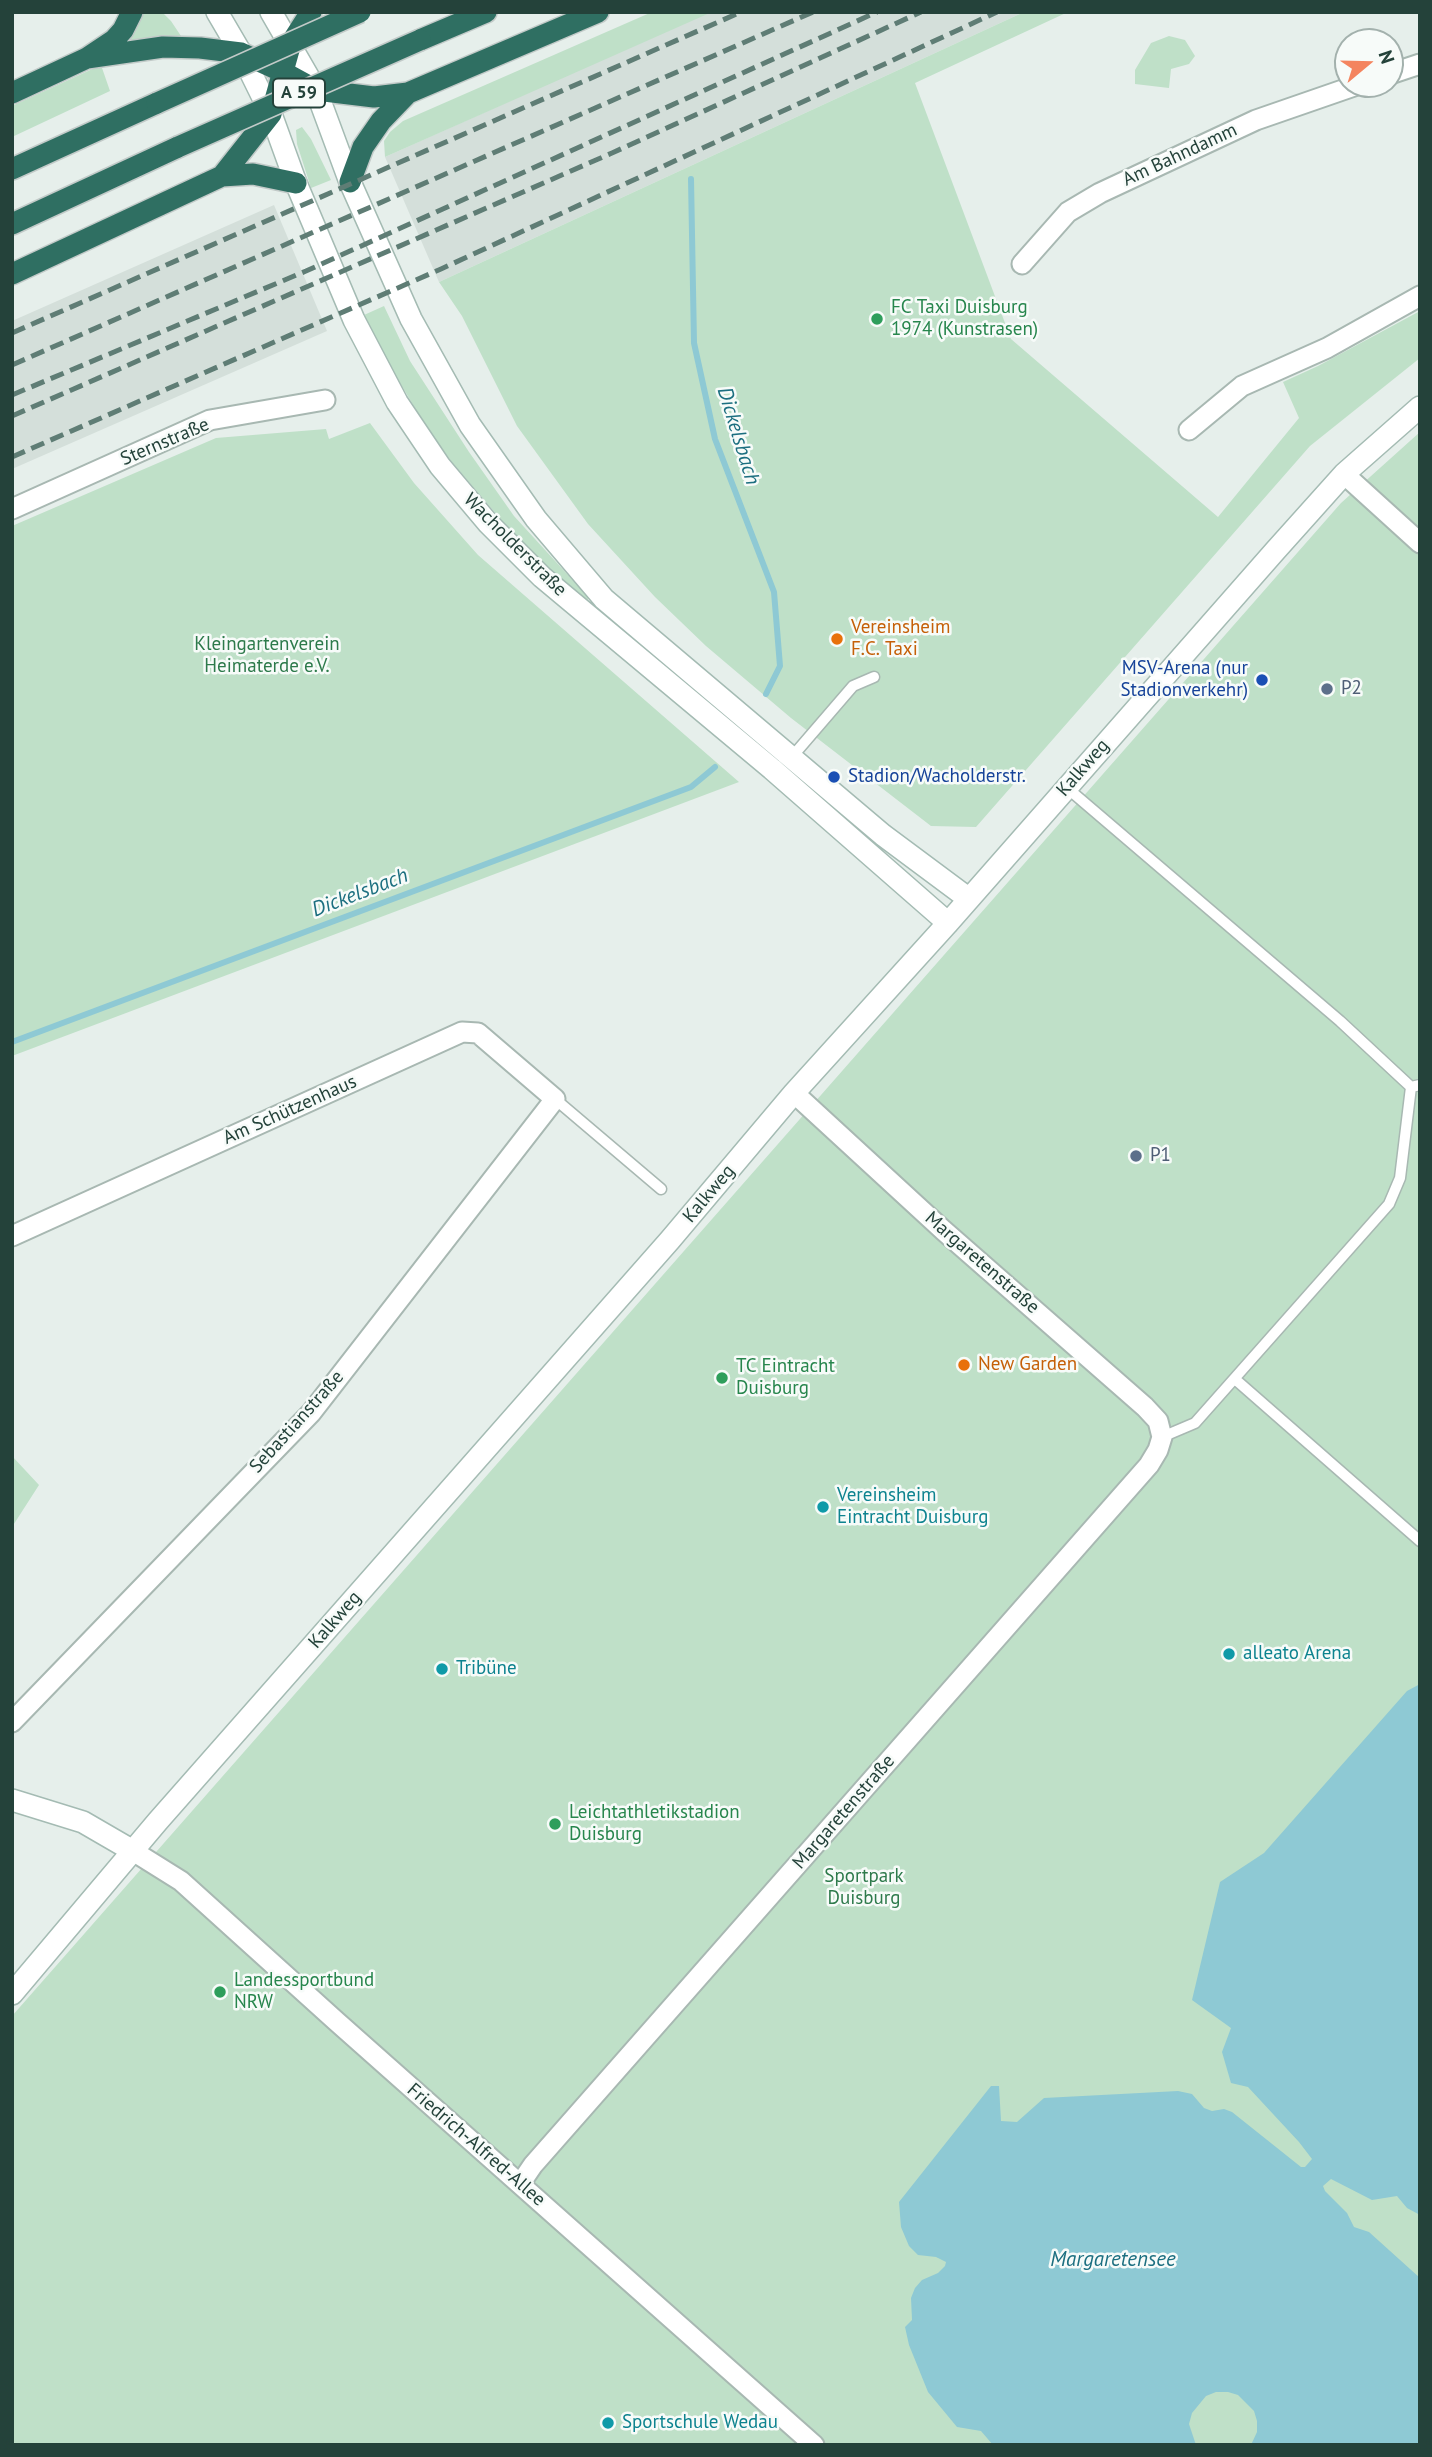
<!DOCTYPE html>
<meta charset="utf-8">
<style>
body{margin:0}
#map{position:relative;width:1432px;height:2457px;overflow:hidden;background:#e6efeb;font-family:"PT Sans",sans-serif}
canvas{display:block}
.frame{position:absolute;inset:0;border:14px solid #24423a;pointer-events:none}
.north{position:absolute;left:1334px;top:28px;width:70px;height:70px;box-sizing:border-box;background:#f7fbf9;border:2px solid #a3b1ad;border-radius:50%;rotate:71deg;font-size:19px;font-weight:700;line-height:28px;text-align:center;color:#24423a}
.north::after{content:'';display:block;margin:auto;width:24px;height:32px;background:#f4845f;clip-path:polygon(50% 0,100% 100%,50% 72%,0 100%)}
</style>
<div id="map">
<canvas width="1432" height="2457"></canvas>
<div class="frame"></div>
<div class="north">N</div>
</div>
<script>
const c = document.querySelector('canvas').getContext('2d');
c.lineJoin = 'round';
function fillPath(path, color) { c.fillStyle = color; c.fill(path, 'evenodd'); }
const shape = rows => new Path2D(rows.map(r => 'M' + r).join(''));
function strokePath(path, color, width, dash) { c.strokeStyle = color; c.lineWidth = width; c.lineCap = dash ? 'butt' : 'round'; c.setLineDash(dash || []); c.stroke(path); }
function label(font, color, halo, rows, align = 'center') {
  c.font = font + ' "PT Sans",sans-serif'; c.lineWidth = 5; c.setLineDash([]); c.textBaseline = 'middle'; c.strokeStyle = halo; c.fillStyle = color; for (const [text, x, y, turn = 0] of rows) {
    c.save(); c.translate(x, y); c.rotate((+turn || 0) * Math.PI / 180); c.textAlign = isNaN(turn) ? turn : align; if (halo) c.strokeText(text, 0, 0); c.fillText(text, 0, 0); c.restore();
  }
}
fillPath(shape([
 [708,12,1024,12,439,282,385,157],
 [274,205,327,331,12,469,12,321]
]), '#d4dfda');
fillPath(shape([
 [141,12,162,12,171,21,183,39,123,41],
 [652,12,712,12,385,157,384,141,390,132,403,121],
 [1024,12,1068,12,915,83,1011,339,1218,517,1299,418,1283,382,1318,366,1420,311,1420,358,1310,446,976,827,931,826,791,718,706,646,655,597,588,524,517,426,462,316,439,282],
 [1169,36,1185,40,1195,56,1189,64,1171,69,1169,88,1135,84,1135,70,1151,43],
 [101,65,110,91,12,137,12,106],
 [302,127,311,139,331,180,311,188,297,144,296,130],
 [384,306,410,361,469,452,514,516,589,598,586,602,533,554,503,522,451,461,424,423,391,368,364,315],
 [370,423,414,483,478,555,739,782,12,1056,12,526,216,438,326,429,329,439],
 [1420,432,1420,2445,12,2445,12,2016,1341,503],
 [12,1456,39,1485,12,1527]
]), '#bfe0c8');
fillPath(shape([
 [1420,1684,1420,2215,1407,2208,1397,2196,1372,2200,1331,2179,1323,2186,1325,2191,1347,2213,1354,2227,1369,2232,1420,2278,1420,2445,1251,2445,1257,2432,1257,2421,1254,2411,1238,2395,1228,2392,1216,2392,1206,2396,1192,2413,1189,2424,1196,2445,993,2445,981,2431,957,2427,928,2392,909,2345,905,2327,912,2320,911,2298,915,2288,922,2280,938,2273,945,2266,946,2262,936,2257,918,2255,909,2246,901,2227,899,2202,991,2086,999,2086,1001,2121,1017,2122,1044,2098,1178,2091,1192,2094,1204,2108,1212,2111,1224,2109,1232,2112,1301,2167,1305,2167,1312,2159,1299,2142,1248,2087,1231,2083,1222,2052,1231,2028,1192,2000,1220,1882,1264,1853,1407,1691]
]), '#8ec9d4');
strokePath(shape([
 [691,179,694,343,715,439,774,592,780,666,766,694],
 [12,1042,691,787,715,767]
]), '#8ec9d4', 6);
const lane = shape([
 [791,758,853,686,874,677],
 [1066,787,1340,1021,1411,1087],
 [555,1099,661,1189],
 [1236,1380,1420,1541],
 [1162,1437,1195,1423,1389,1204,1400,1178,1411,1087,1420,1085]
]);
const street = shape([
 [1390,74,1420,64],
 [1022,264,1068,212,1100,193,1256,120,1360,84],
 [1189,430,1242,386,1327,348,1420,296],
 [1344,474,1420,543],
 [12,509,210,420,325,400],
 [12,1236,462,1032,478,1033,555,1099,311,1413,12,1722],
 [133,1851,181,1881,336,2021,814,2445],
 [520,2184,533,2165,1149,1465,1158,1450,1162,1437,1158,1421,1145,1407,943,1230,794,1093]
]);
const secondary = shape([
 [217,12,241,53,271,114,296,183,354,320,397,402,440,466,488,523,542,577,772,769,948,923],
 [271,12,316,90,350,182,411,319,470,425,536,519,604,599,883,835,969,899],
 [12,1800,83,1822,133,1851],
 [12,1994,158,1821,670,1240,794,1093,948,923,1275,551,1344,474,1420,407]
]);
const highway = shape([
 [420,40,486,12],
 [87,58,163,47,200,48,241,53,283,72,316,90,374,97,408,93,598,12],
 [12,93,87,58,114,40,123,30,132,12],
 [12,169,157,103],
 [222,176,271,114,291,43,311,12],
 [350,182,363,147,381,121,408,93],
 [12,224,178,147],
 [12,274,222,176,253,174,296,183]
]);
strokePath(lane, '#a8b8b2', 13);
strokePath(street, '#a8b8b2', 23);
strokePath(secondary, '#a4bbb3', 24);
strokePath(highway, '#c2cac8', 24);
strokePath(lane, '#fff', 10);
strokePath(street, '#fff', 19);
strokePath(secondary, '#fff', 21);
strokePath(highway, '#2f6f62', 21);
strokePath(shape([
 [12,333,741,12],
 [12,365,813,12],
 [12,395,306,271,877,12],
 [12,416,612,153,921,12],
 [12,457,441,269,997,12]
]), '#5f7d75', 5, [14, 7]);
const highwayBridge = shape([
 [157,103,360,12],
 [178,147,420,40]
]);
strokePath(highwayBridge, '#c2cac8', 24, []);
strokePath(highwayBridge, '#2f6f62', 21);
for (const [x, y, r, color] of [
 [877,319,7,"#2e9e5b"],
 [837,639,7,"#e8710a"],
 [1262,680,7,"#1a4fb4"],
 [1327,689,7,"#5c6f8a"],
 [834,777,7,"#1a4fb4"],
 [1136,1156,7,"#5c6f8a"],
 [964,1365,7,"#e8710a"],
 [722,1378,7,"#2e9e5b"],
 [823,1507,7,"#0f9aa8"],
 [1229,1654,7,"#0f9aa8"],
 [442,1669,7,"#0f9aa8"],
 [555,1824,7,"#2e9e5b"],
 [220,1992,7,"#2e9e5b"],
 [608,2423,7,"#0f9aa8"]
]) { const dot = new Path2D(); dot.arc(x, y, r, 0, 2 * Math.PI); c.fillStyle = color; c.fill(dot); strokePath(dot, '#f7fbf9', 2.5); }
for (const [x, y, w] of [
 [299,93,52]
]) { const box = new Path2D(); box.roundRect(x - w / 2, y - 14.5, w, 29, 5); c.fillStyle = '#f7fbf9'; c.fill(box); strokePath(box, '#24423a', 2); }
label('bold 18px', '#24423a', null, [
 ["A 59",299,93]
]);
label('19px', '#24423a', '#f7fbf9', [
 ["Am Bahndamm",1180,155,-25],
 ["Sternstraße",165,442,-23],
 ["Wacholderstraße",515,545,45],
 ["Kalkweg",1083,768,-49],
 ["Am Schützenhaus",290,1110,-24],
 ["Kalkweg",709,1194,-50],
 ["Margaretenstraße",982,1263,41],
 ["Sebastianstraße",297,1422,-48],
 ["Kalkweg",335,1620,-49],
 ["Margaretenstraße",844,1812,-49],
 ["Friedrich-Alfred-Allee",476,2145,41]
]);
label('19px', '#27864d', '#f7fbf9', [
 ["FC Taxi Duisburg",891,308],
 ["1974 (Kunstrasen)",891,330],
 ["TC Eintracht",736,1367],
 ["Duisburg",736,1389],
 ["Leichtathletikstadion",569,1813],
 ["Duisburg",569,1835],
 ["Landessportbund",234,1981],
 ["NRW",234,2003]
], 'left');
label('19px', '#c56008', '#f7fbf9', [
 ["Vereinsheim",851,628],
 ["F.C. Taxi",851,650],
 ["New Garden",978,1365]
], 'left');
label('19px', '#2d7a4b', '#f7fbf9', [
 ["Kleingartenverein",267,645],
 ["Heimaterde e.V.",267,667],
 ["Sportpark",864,1877],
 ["Duisburg",864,1899]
]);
label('19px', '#164399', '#f7fbf9', [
 ["MSV-Arena (nur",1248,669],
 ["Stadionverkehr)",1248,691],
 ["Stadion/Wacholderstr.",848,777,"left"]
], 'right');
label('19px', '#4e5e75', '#f7fbf9', [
 ["P2",1341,689],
 ["P1",1150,1156]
], 'left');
label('19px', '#0d838f', '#f7fbf9', [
 ["Vereinsheim",837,1496],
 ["Eintracht Duisburg",837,1518],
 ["alleato Arena",1243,1654],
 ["Tribüne",456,1669],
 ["Sportschule Wedau",622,2423]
], 'left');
label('italic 21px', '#1c6f80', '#f7fbf9', [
 ["Dickelsbach",738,436,73],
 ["Dickelsbach",360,893,-21],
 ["Margaretensee",1113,2260]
]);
</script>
